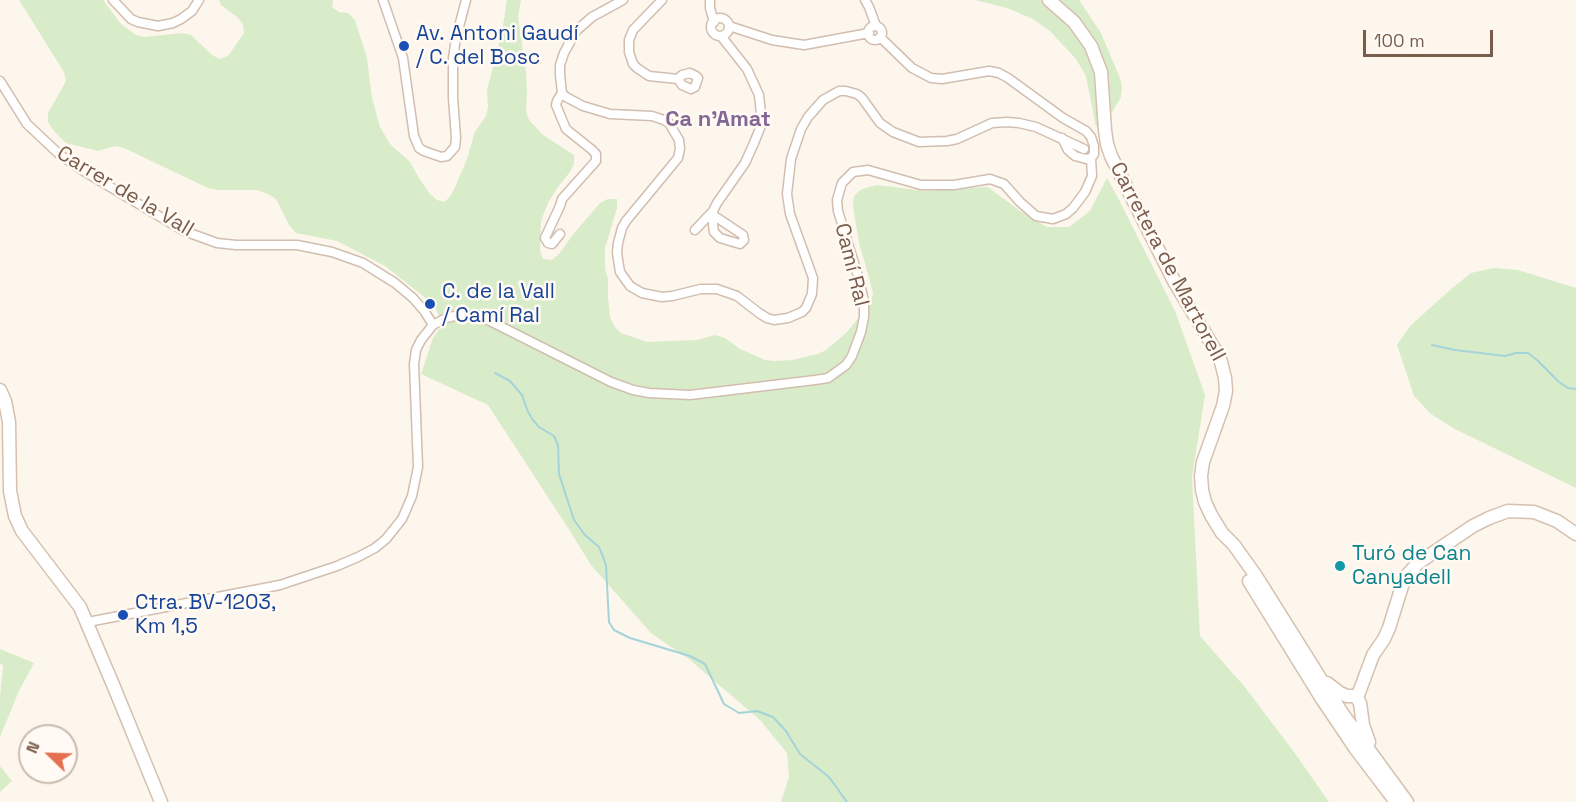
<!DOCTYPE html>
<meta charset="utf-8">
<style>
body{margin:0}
#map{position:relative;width:1576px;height:802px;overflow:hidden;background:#fdf6ec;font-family:"Space Grotesk",sans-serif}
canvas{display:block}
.north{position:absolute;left:18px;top:724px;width:60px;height:60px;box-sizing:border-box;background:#fffaf3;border:2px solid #cabbb1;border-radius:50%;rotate:293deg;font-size:16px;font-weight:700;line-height:24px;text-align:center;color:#7a5c4d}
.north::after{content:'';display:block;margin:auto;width:21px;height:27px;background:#e76f51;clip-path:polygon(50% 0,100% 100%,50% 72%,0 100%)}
.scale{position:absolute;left:1363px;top:30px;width:130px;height:27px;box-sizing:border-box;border:3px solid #7a5c4d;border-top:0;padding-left:8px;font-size:18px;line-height:21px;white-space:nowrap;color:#7a5c4d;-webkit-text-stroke:4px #fffaf3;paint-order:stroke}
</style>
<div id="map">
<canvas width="1576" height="802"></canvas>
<div class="north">N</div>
<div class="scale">100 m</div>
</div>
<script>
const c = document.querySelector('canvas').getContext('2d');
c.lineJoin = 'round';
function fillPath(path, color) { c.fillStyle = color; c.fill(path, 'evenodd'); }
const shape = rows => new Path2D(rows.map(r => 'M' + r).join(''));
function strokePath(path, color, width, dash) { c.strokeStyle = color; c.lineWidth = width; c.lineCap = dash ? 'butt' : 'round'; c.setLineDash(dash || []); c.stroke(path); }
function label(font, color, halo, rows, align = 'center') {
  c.font = font + ' "Space Grotesk",sans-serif'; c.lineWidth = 5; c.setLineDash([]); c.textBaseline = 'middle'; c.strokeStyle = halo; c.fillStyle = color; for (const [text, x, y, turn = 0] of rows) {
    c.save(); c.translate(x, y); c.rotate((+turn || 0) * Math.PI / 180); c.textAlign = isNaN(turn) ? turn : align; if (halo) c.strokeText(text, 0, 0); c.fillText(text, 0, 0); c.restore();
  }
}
fillPath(shape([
 [19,0,103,0,121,24,136,35,144,37,182,33,191,35,212,55,220,59,228,56,244,33,243,24,237,17,221,5,219,0,333,0,332,7,339,12,348,13,355,20,367,58,372,98,380,127,390,144,410,162,419,178,430,194,437,200,445,202,451,195,455,187,467,159,475,132,486,116,488,107,487,90,502,32,507,0,521,0,518,17,526,72,527,91,526,111,529,120,543,135,574,155,574,164,570,172,558,187,548,203,541,221,540,251,543,259,552,260,559,254,575,232,600,203,608,199,617,199,617,208,605,248,605,269,608,279,608,298,610,317,614,326,621,333,647,342,697,340,715,335,725,338,740,349,765,360,774,361,792,360,818,354,826,350,847,332,871,302,873,293,865,263,859,243,853,206,854,196,860,190,869,187,877,185,926,191,988,187,1020,211,1047,227,1069,227,1090,211,1107,178,1117,196,1175,311,1205,395,1192,477,1200,636,1244,686,1294,752,1329,802,781,802,789,777,787,753,760,720,690,660,651,633,591,565,568,528,488,405,421,374,433,338,443,324,433,304,385,266,337,241,296,233,289,225,276,199,268,194,257,190,218,190,208,188,124,148,115,146,98,151,66,143,53,130,48,122,48,113,66,81,64,72],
 [975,0,1079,0,1101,33,1120,78,1122,87,1121,97,1112,112,1096,127,1086,76,1076,59,1050,31,1033,19,1007,8],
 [1494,268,1518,270,1576,288,1576,488,1453,428,1431,414,1414,396,1397,345,1410,326,1450,290,1471,273],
 [0,649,34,663,19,691,0,737,0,697,3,666,0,663],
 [0,766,12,781,0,792]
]), '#d8ecc9');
strokePath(shape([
 [1432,345,1455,350,1505,356,1516,353,1528,353,1537,360,1559,382,1568,388,1576,389],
 [495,373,510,381,522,395,528,412,533,420,539,427,554,436,558,445,559,474,574,520,585,535,599,547,603,557,606,565,609,622,614,630,630,638,690,656,705,664,724,704,739,713,757,711,773,717,786,731,800,754,829,777,847,802]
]), '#a5d3da', 2);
const street = shape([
 [113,0,131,19,138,22,158,26,173,23,181,19,192,11,199,0],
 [383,0,403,58,414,136,417,143,419,148,424,151,441,157,447,156,455,147,456,138,453,98,453,58,456,38,466,0],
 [623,0,592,17,576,31,564,53,560,65,560,75,562,93,566,97,583,106,610,114,652,116,664,120,669,123,679,140,680,149,678,158,626,221,622,228,618,243,617,253,620,272,630,286,642,293,662,297,672,296,701,289,717,289,737,296,759,313,767,318,774,320,788,318,802,312,806,308,812,294,813,278,790,214,787,194,791,159,801,129,808,117,823,100,839,91,846,91,857,94,862,98,880,123,893,132,919,142,947,141,957,139,992,123,1007,122,1019,123,1036,127,1084,149],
 [662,0,633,30,629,40,629,52,633,64,637,68,649,76,678,79,682,85,691,89,695,87,698,78,696,76,690,73,682,75,678,79],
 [710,0,710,8,714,22],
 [865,0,869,7,876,26],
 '711 27a9 9 0 1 1 18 0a9 9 0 1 1-18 0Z',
 [729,26,772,40,804,45,869,33],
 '868 33a7 7 0 1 1 14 0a7 7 0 1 1-14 0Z',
 [0,81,27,124,59,154,82,170,184,231,217,243,236,245,297,245,332,252,349,258,363,263,395,283,413,298,425,312,433,325],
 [1062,138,1068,150,1075,156,1086,159,1091,158],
 [713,215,743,235,744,240,740,244,720,238,714,232,713,224,713,211,717,203,745,163,754,143,762,123,759,95,747,69,721,36],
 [695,230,713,211],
 [560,234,552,244,548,243,545,238,560,206,562,199,596,161,596,154,591,149,566,129,556,105,557,101,562,93],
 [88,622,280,585,337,566,358,557,375,548,386,539,402,519,406,510,412,496,418,467,414,364,416,350,421,340,433,325,446,318,463,314,482,317,611,382,633,390,649,393,690,395,815,380,828,378,846,365,852,356,861,332,864,317,864,301,858,276,838,211,837,200,842,183,853,172,868,170,921,185,954,185,990,179,1004,184,1020,202,1036,216,1053,219,1066,214,1073,208,1085,192,1092,176,1091,158,1094,154,1094,146,1091,137,1086,131,1063,118,1008,78,999,73,989,71,942,79,931,78,912,68,880,37]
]);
const secondary = shape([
 [1049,0,1074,22,1091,46,1101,72,1105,130,1107,144,1111,156,1175,283,1220,358,1225,378,1226,391,1223,406,1203,462,1201,476,1202,490,1205,502,1211,515,1222,533,1234,545,1256,576,1342,713,1407,802],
 [0,390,5,401,9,422,10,491,15,516,22,531,80,607,114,687,161,802],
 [1249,581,1322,699,1355,748,1396,802],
 [1327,683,1340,693,1347,696,1353,696,1357,698],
 [1369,742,1363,725,1360,703,1357,698,1373,655,1384,639,1389,628,1402,586,1408,574,1418,563,1473,526,1489,518,1508,511,1534,512,1557,521,1576,534]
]);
strokePath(street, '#d1beb0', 11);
strokePath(secondary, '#d6c0b0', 15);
strokePath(street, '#fff', 8);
strokePath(secondary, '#fff', 12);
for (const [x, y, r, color] of [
 [404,46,6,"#1a4fb4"],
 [430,304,6,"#1a4fb4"],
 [1340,566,6,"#0f9aa8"],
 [123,615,6,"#1a4fb4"]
]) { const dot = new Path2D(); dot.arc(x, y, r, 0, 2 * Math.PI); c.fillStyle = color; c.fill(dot); strokePath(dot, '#fffaf3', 2); }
label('21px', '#164399', '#fffaf3', [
 ["Av. Antoni Gaudí",416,34],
 ["/ C. del Bosc",416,58],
 ["C. de la Vall",442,292],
 ["/ Camí Ral",442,316],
 ["Ctra. BV-1203,",135,603],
 ["Km 1,5",135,627]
], 'left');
label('21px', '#7a5c4d', '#fffaf3', [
 ["Carrer de la Vall",125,192,31],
 ["Carretera de Martorell",1167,262,62],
 ["Camí Ral",851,265,76]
]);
label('21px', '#0d838f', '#fffaf3', [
 ["Turó de Can",1352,554],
 ["Canyadell",1352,578]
], 'left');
label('bold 22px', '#846695', '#fffaf3', [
 ["Ca n'Amat",718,120]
]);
</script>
